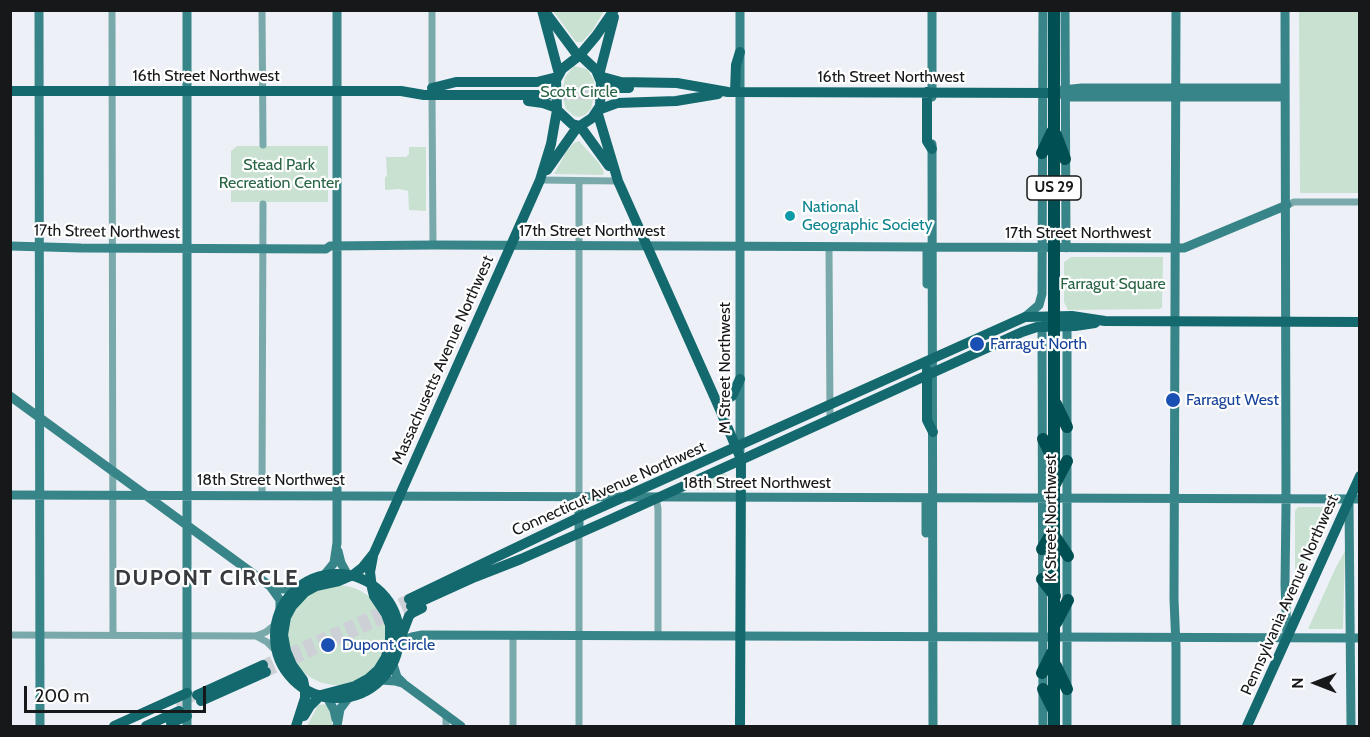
<!DOCTYPE html>
<style>
body{margin:0}
#map{position:relative;width:1370px;height:737px;overflow:hidden;background:#edf1f7;font-family:Cabin,sans-serif}
canvas{display:block}
.frame{position:absolute;inset:0;border:12px solid #17181a;pointer-events:none}
.north{position:absolute;left:1286px;top:653px;width:60px;height:60px;-webkit-text-stroke:4px #fff;paint-order:stroke;rotate:270deg;font-size:16px;font-weight:700;line-height:24px;text-align:center;color:#17181a}
.north::after{content:'';display:block;margin:auto;width:21px;height:27px;background:#17181a;clip-path:polygon(50% 0,100% 100%,50% 72%,0 100%)}
.scale{position:absolute;left:24px;top:686px;width:182px;height:27px;box-sizing:border-box;border:3px solid #17181a;border-top:0;padding-left:8px;font-size:18px;line-height:21px;white-space:nowrap;color:#17181a;-webkit-text-stroke:4px #fff;paint-order:stroke}
</style>
<div id="map">
<canvas width="1370" height="737"></canvas>
<div class="frame"></div>
<div class="north">N</div>
<div class="scale">200 m</div>
</div>
<script>
const c = document.querySelector('canvas').getContext('2d');
c.lineJoin = 'round';
function fillPath(path, color) { c.fillStyle = color; c.fill(path, 'evenodd'); }
const shape = rows => new Path2D(rows.map(r => 'M' + r).join(''));
function strokePath(path, color, width, dash) { c.strokeStyle = color; c.lineWidth = width; c.lineCap = dash ? 'butt' : 'round'; c.setLineDash(dash || []); c.stroke(path); }
function label(font, color, halo, rows, align = 'center') {
  c.font = font + ' Cabin,sans-serif'; c.lineWidth = 4.5; c.setLineDash([]); c.textBaseline = 'middle'; c.strokeStyle = halo; c.fillStyle = color; for (const [text, x, y, turn = 0] of rows) {
    c.save(); c.translate(x, y); c.rotate((+turn || 0) * Math.PI / 180); c.textAlign = isNaN(turn) ? turn : align; if (halo) c.strokeText(text, 0, 0); c.fillText(text, 0, 0); c.restore();
  }
}
fillPath(shape([
 [553,11,604,11,592,31,582,42,576,42],
 [1299,11,1359,11,1359,193,1300,193],
 [574,66,587,69,594,80,595,90,591,109,585,115,579,117,574,116,566,109,562,94,565,77],
 [579,141,599,163,604,172,603,175,554,174,567,151,574,143],
 [237,146,328,146,328,202,231,202,231,151],
 [409,147,426,147,426,211,409,210,408,191,399,189,385,190,385,177,387,176,386,157,406,157,409,154],
 [1071,257,1163,257,1162,308,1158,309,1068,310,1064,302,1064,262],
 [723,473,728,476,727,489,689,490],
 [1298,507,1329,507,1303,570,1299,574,1295,574,1295,511],
 [1345,551,1343,629,1308,629,1336,567],
 '287 635a50 50 0 1 1 100 0a50 50 0 1 1-100 0Z',
 [327,704,332,709,332,726,307,726,318,705]
]), '#c9e1d1');
strokePath(shape([
 [548,95,610,95],
 [263,665,409,599],
 [266,672,411,606],
 [176,704,197,695]
]), '#cdd0d6', 10, [10, 5]);
strokePath(shape([
 [112,10,113,635],
 [262,10,263,145],
 [432,10,432,88],
 [432,95,433,245],
 [540,180,618,181],
 [1287,205,1294,202,1360,202],
 [829,248,830,418],
 [262,495,263,204],
 [579,497,579,181],
 [656,497,658,509,658,636],
 [579,533,579,726],
 [10,635,256,636,266,632,276,624],
 [256,636,267,642,277,652],
 [446,715,446,726],
 [513,726,513,636]
]), '#7aa9ab', 7);
strokePath(shape([
 [39,10,40,726],
 [187,10,187,726],
 [740,10,740,451],
 [932,10,932,97],
 [1065,10,1066,248],
 [1176,10,1174,599,1176,647,1176,726],
 [1285,10,1286,506,1285,585,1287,637],
 [1062,90,1082,88,1285,88],
 [1060,94,1070,97,1285,97],
 [932,144,933,726],
 [10,246,81,248,326,249,330,246,433,245,1184,248,1287,205],
 [927,249,927,284],
 [1025,317,1039,305,1042,294,1043,10],
 [1063,323,1067,326,1067,726],
 [10,396,270,586,280,600,280,611],
 [10,495,1360,499],
 [579,497,579,533],
 [1349,501,1351,726],
 [926,533,926,498],
 [338,551,341,563,347,574],
 [325,574,334,563,337,543,337,10],
 [270,586,283,589,296,589],
 [399,642,412,637,422,635,1360,638],
 [393,664,397,677,404,684,461,726],
 [381,680,395,681,402,683],
 [327,697,334,710,336,719],
 [337,726,340,709,349,697],
 [1043,726,1042,327,1047,322]
]), '#388589', 9);
strokePath(shape([
 [542,10,559,74],
 [546,13,578,56],
 [580,55,596,70,601,82,600,106,592,118,580,126,572,124,557,110,556,80,562,69,580,55,596,36,614,10],
 [599,75,614,17],
 [599,76,621,82,677,83,728,92,1054,93],
 [432,88,456,82,537,82,557,77],
 [609,88,629,88],
 [10,91,401,91,424,95,548,95],
 [735,92,736,65,740,52],
 [927,92,927,141,932,149],
 [528,101,543,103,557,108],
 [598,110,617,103,676,101,718,94],
 [597,111,618,181,718,405,741,459,740,726],
 [580,126,609,166],
 [547,170,578,126],
 [927,370,927,420,933,432],
 [718,405,732,396,740,379],
 '275 636a62 62 0 1 1 124 0a62 62 0 1 1-124 0Z',
 [409,599,584,515,1025,317,1072,316,1105,321,1360,322],
 [411,606,475,577,521,559,609,520,1022,332,1037,327,1075,326,1095,323],
 [401,637,409,616,412,613,422,608],
 [197,695,263,665],
 [201,701,266,672],
 [304,716,310,706,321,695,355,686,368,679,378,670,386,657,390,639,390,625,386,614,374,596,372,588,370,572,373,556],
 [171,723,187,716],
 [114,726,187,693],
 [146,726,179,711],
 [296,726,305,698,305,689,303,680,292,665,286,651,283,635,286,617,292,606,305,592,316,586,339,581,353,575,362,568,374,553,540,180,551,144,557,110],
 [1247,726,1360,476]
]), '#13696d', 10);
strokePath(shape([
 [1054,10,1054,726],
 [1056,135,1065,159],
 [1042,153,1052,132],
 [1056,404,1067,427],
 [1043,439,1053,459],
 [1055,484,1067,461],
 [1054,535,1068,556],
 [1042,549,1054,529],
 [1042,579,1055,596],
 [1056,623,1068,600],
 [1056,666,1067,689],
 [1042,673,1052,653],
 [1043,689,1053,709]
]), '#005053', 12);
for (const [x, y, r, color] of [
 [790,216,6,"#0f9aa8"],
 [977,344,8,"#1a4fb4"],
 [1173,400,8,"#1a4fb4"],
 [328,645,8,"#1a4fb4"]
]) { const dot = new Path2D(); dot.arc(x, y, r, 0, 2 * Math.PI); c.fillStyle = color; c.fill(dot); strokePath(dot, '#fff', 2); }
for (const [x, y, w] of [
 [1054,188,54]
]) { const box = new Path2D(); box.roundRect(x - w / 2, y - 12, w, 24, 4.5); c.fillStyle = '#fff'; c.fill(box); strokePath(box, '#17181a', 1.5); }
label('bold 15px', '#17181a', null, [
 ["US 29",1054,188]
]);
label('16px', '#17181a', '#fff', [
 ["16th Street Northwest",206,76],
 ["16th Street Northwest",891,77],
 ["17th Street Northwest",592,231],
 ["17th Street Northwest",107,232,1],
 ["17th Street Northwest",1078,233],
 ["Massachusetts Avenue Northwest",443,360,-66],
 ["M Street Northwest",725,368,-90],
 ["18th Street Northwest",271,480],
 ["18th Street Northwest",757,483],
 ["Connecticut Avenue Northwest",609,489,-24],
 ["K Street Northwest",1051,518,-90],
 ["Pennsylvania Avenue Northwest",1290,595,-66]
]);
label('16px', '#2a6545', '#fff', [
 ["Scott Circle",579,92],
 ["Stead Park",279,165],
 ["Recreation Center",279,183],
 ["Farragut Square",1113,284]
]);
label('16px', '#0d838f', '#fff', [
 ["National",802,207],
 ["Geographic Society",802,225]
], 'left');
label('16px', '#164399', '#fff', [
 ["Farragut North",990,344],
 ["Farragut West",1186,400],
 ["Dupont Circle",342,645]
], 'left');
c.letterSpacing = '1.5px';
label('bold 22px', '#373b3f', '#fff', [
 ["DUPONT CIRCLE",207,579]
]);
c.letterSpacing = '0px';
</script>
